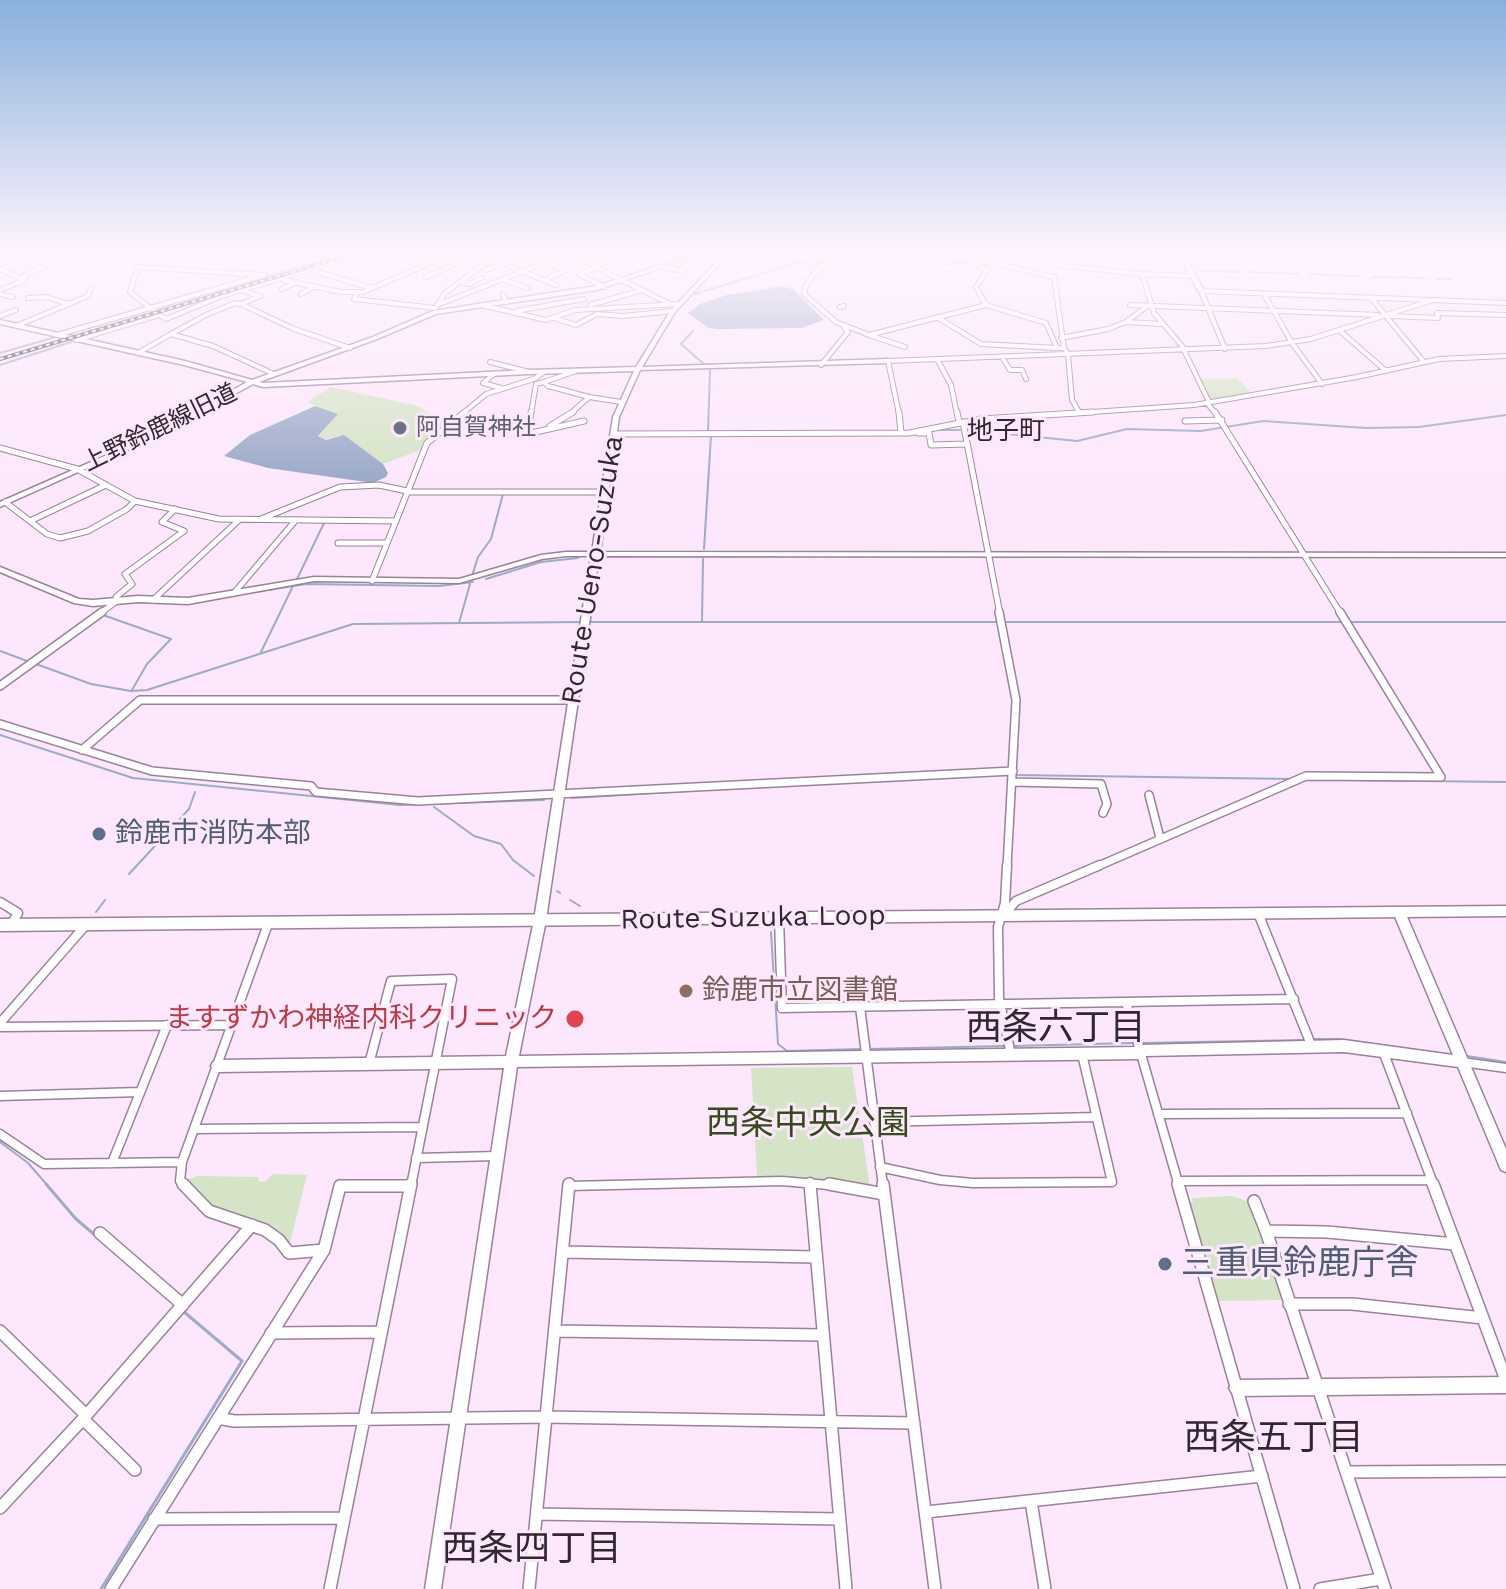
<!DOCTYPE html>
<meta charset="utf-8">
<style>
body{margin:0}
canvas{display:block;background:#fde7fc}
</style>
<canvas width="1506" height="1589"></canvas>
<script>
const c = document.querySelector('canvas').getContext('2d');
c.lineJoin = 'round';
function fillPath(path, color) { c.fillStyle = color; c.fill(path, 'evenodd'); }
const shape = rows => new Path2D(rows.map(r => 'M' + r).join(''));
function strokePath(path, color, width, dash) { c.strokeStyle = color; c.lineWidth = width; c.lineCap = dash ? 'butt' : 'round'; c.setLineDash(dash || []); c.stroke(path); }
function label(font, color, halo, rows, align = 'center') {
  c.font = font + ' "Work Sans","Noto Sans JP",sans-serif'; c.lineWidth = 6; c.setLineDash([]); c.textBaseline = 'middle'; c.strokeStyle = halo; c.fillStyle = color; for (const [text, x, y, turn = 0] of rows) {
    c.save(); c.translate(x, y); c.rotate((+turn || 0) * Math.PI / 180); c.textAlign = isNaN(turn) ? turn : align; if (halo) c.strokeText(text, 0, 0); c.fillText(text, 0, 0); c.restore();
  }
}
fillPath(shape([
 [1237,378,1252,394,1215,400,1208,398,1200,379],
 [331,387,418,406,451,425,424,443,420,450,383,464,344,435,325,439,319,436,337,415,307,402],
 [852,1067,870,1187,811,1178,757,1177,751,1068],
 [273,1174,307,1175,289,1247,212,1209,186,1180,197,1176,258,1177,259,1181,264,1182],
 [1232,1196,1250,1202,1283,1300,1217,1301,1188,1202,1193,1202,1192,1198]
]), '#d5e4c6');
fillPath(shape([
 [782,286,794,290,824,320,802,328,717,329,709,328,688,313,700,304,727,295],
 [315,406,338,414,318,436,326,440,344,435,383,464,388,473,386,477,373,483,268,468,224,456,250,435]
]), '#9cabc9');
strokePath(shape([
 [1187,256,1191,256,1199,271,1241,272],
 [976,261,1006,254],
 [803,263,809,266,824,260],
 [949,263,970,263],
 [1249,272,1300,274],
 [1310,274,1359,276],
 [265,276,332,257],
 [1373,277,1425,278],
 [1436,279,1451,279],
 [704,291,801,262],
 [694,294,701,292],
 [693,331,681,344,706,366],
 [0,353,59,336],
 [0,365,71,342],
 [938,430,960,430],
 [968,430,1077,441,1127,429,1201,431,1263,421,1366,428,1419,427,1506,415],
 [708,432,710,370],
 [704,549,711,436],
 [472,576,478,557,491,539,503,494],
 [297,579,324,523],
 [486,579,541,562,578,558],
 [236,595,306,584,439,586,473,582],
 [103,615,171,639,147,664,132,690],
 [590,622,702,622,703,559],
 [702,622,997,622],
 [1003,622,1345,622],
 [1351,622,1506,622],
 [459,623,470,584],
 [0,651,30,662],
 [261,652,293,586],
 [36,664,91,684,131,691,147,690,353,624,583,622],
 [0,735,133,778,400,805,544,800],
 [1015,775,1293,779],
 [1343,780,1506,782],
 [572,798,689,791],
 [434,807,474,836,501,844,513,860,534,876],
 [129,874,189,809,195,792],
 [557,891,560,893],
 [570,900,580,906],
 [96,912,105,900],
 [771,932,778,1044,787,1051,861,1049],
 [1312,1039,1339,1039,1452,1055],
 [1140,1043,1305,1040],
 [1012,1046,1133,1043],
 [868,1049,1005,1046],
 [1467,1056,1506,1062],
 [0,1142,28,1163,48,1186]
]), '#9cabc9', 2);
strokePath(shape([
 [46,1184,76,1219,96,1236],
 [101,1589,242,1361,183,1311]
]), '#9cabc9', 3);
const streetFar4 = shape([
 [166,254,235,254],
 [312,254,337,255],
 [512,254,539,265,561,254],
 [570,254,668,303],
 [893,254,834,258,818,269,806,285,804,294,836,322,869,335,986,305,1046,323,1057,348,1064,348,1068,354,1072,400,1079,412],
 [907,254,949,262,964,255],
 [1055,254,1058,265,1142,274,1154,313,1182,346,1209,402],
 [961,256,987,270,976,287,986,305],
 [409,258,428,264],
 [723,258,832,258],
 [21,262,43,267,20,278,0,269,21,262],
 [544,262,566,270,544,280],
 [502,263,556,285],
 [975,263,988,262,1054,277,1064,348],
 [138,267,264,275,150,308,130,292,138,267],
 [596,267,608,259],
 [662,267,684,271],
 [597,268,579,274,604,287],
 [486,270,519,257],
 [321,273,372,288],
 [1142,274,1194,276],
 [426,277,478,254],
 [283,280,341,292,363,292,444,257,460,262],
 [504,280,527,288],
 [461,282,470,284,481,278],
 [282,289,297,282],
 [0,290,25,280,22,278],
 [240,290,260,296,241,304,294,329,350,348],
 [357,292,354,299,435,308],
 [0,294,13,297],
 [301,294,315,286],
 [503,294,506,302],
 [1264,294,1292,343,1322,384],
 [28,298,46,297,69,304],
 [1371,298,1424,362],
 [437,305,539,265],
 [481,305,546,320,575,310,678,304],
 [590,305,642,290],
 [1130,305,1378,315],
 [437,306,445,293,498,254],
 [840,307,844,306],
 [150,308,154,310],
 [516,311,584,299],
 [0,316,16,310],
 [1391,316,1438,318,1437,313,1506,315],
 [937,317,981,344,1057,348],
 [554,318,576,325,597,314,623,316,673,311],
 [1126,322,1146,307],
 [16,326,88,296,91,288],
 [1339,330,1386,371],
 [171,334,208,314,235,303,241,304],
 [57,335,150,308],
 [869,335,905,347],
 [1061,338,1108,329,1126,322,1162,324],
 [76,340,159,315,166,319,222,296,359,254],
 [1225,349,1201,291,1506,303],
 [138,353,171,334,213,346,274,374],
 [1002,357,1010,370,1022,370,1026,379],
 [937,359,951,385,957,414],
 [490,362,529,372],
 [821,365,848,332,844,327],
 [494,374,483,383,501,388],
 [544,382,576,371],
 [1207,403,1216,414],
 [462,414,486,394,534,379,544,372],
 [531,414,536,384,544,382,548,386,589,397,621,402],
 [570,414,589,397],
 [899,414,888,361,1266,346,1311,339,1433,300],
 [1063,414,1194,405,1357,377,1439,359,1506,356]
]);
const streetFar3 = shape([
 [531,412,527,434,584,421],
 [899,412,901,433],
 [957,412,959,422],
 [1215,412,1341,614],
 [1185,421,1222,420],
 [963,422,1000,614],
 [550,426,573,412],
 [918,433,929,433,931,445,966,444],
 [613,434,909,433,981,419,1093,412],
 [0,448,77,469,135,501,219,519,396,521],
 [407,492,605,492],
 [5,502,47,534,60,538,88,531,127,509,135,501],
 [261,519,340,487,379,485,407,491],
 [30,521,106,485],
 [338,543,387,543],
 [372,581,427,443,465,412],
 [234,593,295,521],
 [153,600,239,520],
 [99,614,117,601,116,597,132,584,125,574,184,531,162,522,175,509]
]);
const streetFar2 = shape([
 [999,612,1016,700,1007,867],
 [0,686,102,612],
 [0,724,152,771,311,786,316,792,418,801,1013,771],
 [82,750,140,700,573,700],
 [1012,782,1101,784,1107,804,1103,813],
 [1149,795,1160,838],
 [1096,867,1306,776,1441,777,1340,612]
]);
const streetFar1 = shape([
 [1007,865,1005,903,998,927,999,998,1011,1055],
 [0,902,18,913,11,925],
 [1258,913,1312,1047],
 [1004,915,1016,901,1100,865],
 [779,919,782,1008,1294,999],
 [1126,1002,1179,1186],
 [860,1007,883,1186],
 [0,1023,85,926],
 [0,1027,231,1025],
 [1383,1051,1434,1186],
 [1462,1062,1506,1068],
 [369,1064,391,981,452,979,411,1186],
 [0,1096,140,1092],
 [1158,1114,1407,1113],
 [874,1122,1097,1117],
 [194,1129,422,1127],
 [0,1134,44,1164,182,1162],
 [416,1158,497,1156],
 [112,1163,167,1025],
 [880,1167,940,1180,973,1183,1112,1182,1082,1054],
 [1177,1181,1432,1180],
 [810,1182,810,1186],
 [185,1186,180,1181,182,1162,268,924],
 [340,1186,410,1186],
 [569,1186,782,1181,840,1186]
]);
const street = shape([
 [810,1184,846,1589],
 [829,1184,884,1194],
 [883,1184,935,1589],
 [1178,1184,1294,1589],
 [1433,1184,1506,1380],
 [1254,1201,1266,1231],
 [100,1233,183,1305],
 [324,1250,340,1186,410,1186],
 [563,1252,816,1257],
 [1289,1304,1352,1304,1483,1318],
 [0,1331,85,1414],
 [555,1331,822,1335],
 [271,1333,380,1332],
 [218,1418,234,1421,546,1417,914,1423],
 [83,1419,135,1470],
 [1346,1472,1506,1471],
 [1031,1501,1045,1589],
 [0,1508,83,1419,252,1225],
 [926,1512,1262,1476],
 [537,1514,839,1519],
 [154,1519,342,1518],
 [111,1589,324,1250,289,1253,279,1240,265,1230,209,1211,183,1184],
 [330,1589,411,1184],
 [529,1589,569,1184],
 [1320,1589,1381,1579],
 [1385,1589,1266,1231,1327,1232,1455,1244]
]);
const secondary = shape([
 [724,254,729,254,675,312,642,367,888,359,891,361,888,363,640,370,619,417,600,552,1506,553,1506,557,599,556,546,920,519,1056,1135,1047,1140,1045,1344,1040,1453,1055,1393,912,1395,909,1399,907,1403,909,1405,912,1506,1149,1506,1172,1501,1170,1458,1067,1344,1052,1145,1056,1140,1059,517,1067,441,1589,425,1589,504,1068,217,1072,213,1070,211,1066,213,1062,217,1060,506,1056,534,920,591,556,566,556,542,559,459,583,314,581,188,604,138,602,93,606,74,603,0,572,0,567,79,599,93,600,138,596,188,598,314,577,459,579,541,555,566,552,592,552,613,417,634,371,529,374,263,387,253,384,163,434,0,507,0,502,159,432,247,382,184,365,0,324,0,320,185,361,252,380,373,337,433,311,596,286,693,255,693,257,597,290,436,314,377,339,259,382,263,383,529,370,636,367,671,310,724,254],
 [1179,254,1185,254,1204,291,1203,292,1198,291,1179,254],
 [1506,1377,1506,1393,1237,1396,1232,1393,1229,1388,1232,1383,1237,1380,1506,1377]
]);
const primary = shape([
 [1506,906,1506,916,0,931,0,919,1506,906]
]);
strokePath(streetFar4, '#9a829a', 6);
strokePath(streetFar3, '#9a829a', 7);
strokePath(streetFar2, '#9a829a', 10);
strokePath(streetFar1, '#9a829a', 11);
strokePath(street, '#9a829a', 14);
strokePath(secondary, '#9a829a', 3);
strokePath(primary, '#9a829a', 3);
strokePath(streetFar4, '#fff', 4);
strokePath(streetFar3, '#fff', 5);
strokePath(streetFar2, '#fff', 7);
strokePath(streetFar1, '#fff', 8);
strokePath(street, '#fff', 11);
fillPath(secondary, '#fff');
fillPath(primary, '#fff');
const rail = shape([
 [0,359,353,254]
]);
strokePath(rail, '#473c47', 4);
strokePath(rail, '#fde7fc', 2, [4]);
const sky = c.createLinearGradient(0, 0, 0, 477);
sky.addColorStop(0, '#89b0dc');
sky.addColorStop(0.53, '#fef4fe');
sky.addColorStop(1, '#fef4fe00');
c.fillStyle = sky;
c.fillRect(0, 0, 1506, 477);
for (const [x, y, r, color] of [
 [400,428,8,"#6b7280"],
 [99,834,8,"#5c6f8a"],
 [686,991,8,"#8d6e63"],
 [575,1019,10,"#e0444e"],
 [1165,1264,8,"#5c6f8a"]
]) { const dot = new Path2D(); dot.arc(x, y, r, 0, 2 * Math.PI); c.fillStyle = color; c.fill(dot); strokePath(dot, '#fde7fc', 3); }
label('24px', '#312731', '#fde7fc', [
 ["上野鈴鹿線旧道",160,428,-26]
]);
label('24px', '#5b616d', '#fde7fc', [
 ["阿自賀神社",416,428]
], 'left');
label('26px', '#312731', '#fde7fc', [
 ["地子町",1006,431]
]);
label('28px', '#312731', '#fde7fc', [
 ["Route Ueno-Suzuka",593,570,-81],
 ["Route Suzuka Loop",753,918,-1]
]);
label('28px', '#4e5e75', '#fde7fc', [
 ["鈴鹿市消防本部",115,834]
], 'left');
label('28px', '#785e54', '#fde7fc', [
 ["鈴鹿市立図書館",702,991]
], 'left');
label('28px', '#be3a42', '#fde7fc', [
 ["ますずかわ神経内科クリニック",557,1019]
], 'right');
label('34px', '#364b1b', '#fde7fc', [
 ["西条中央公園",808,1124]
]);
label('34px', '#4e5e75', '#fde7fc', [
 ["三重県鈴鹿庁舎",1181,1264]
], 'left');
label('36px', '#312731', '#fde7fc', [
 ["西条六丁目",1056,1028],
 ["西条五丁目",1274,1438],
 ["西条四丁目",532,1549]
]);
</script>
